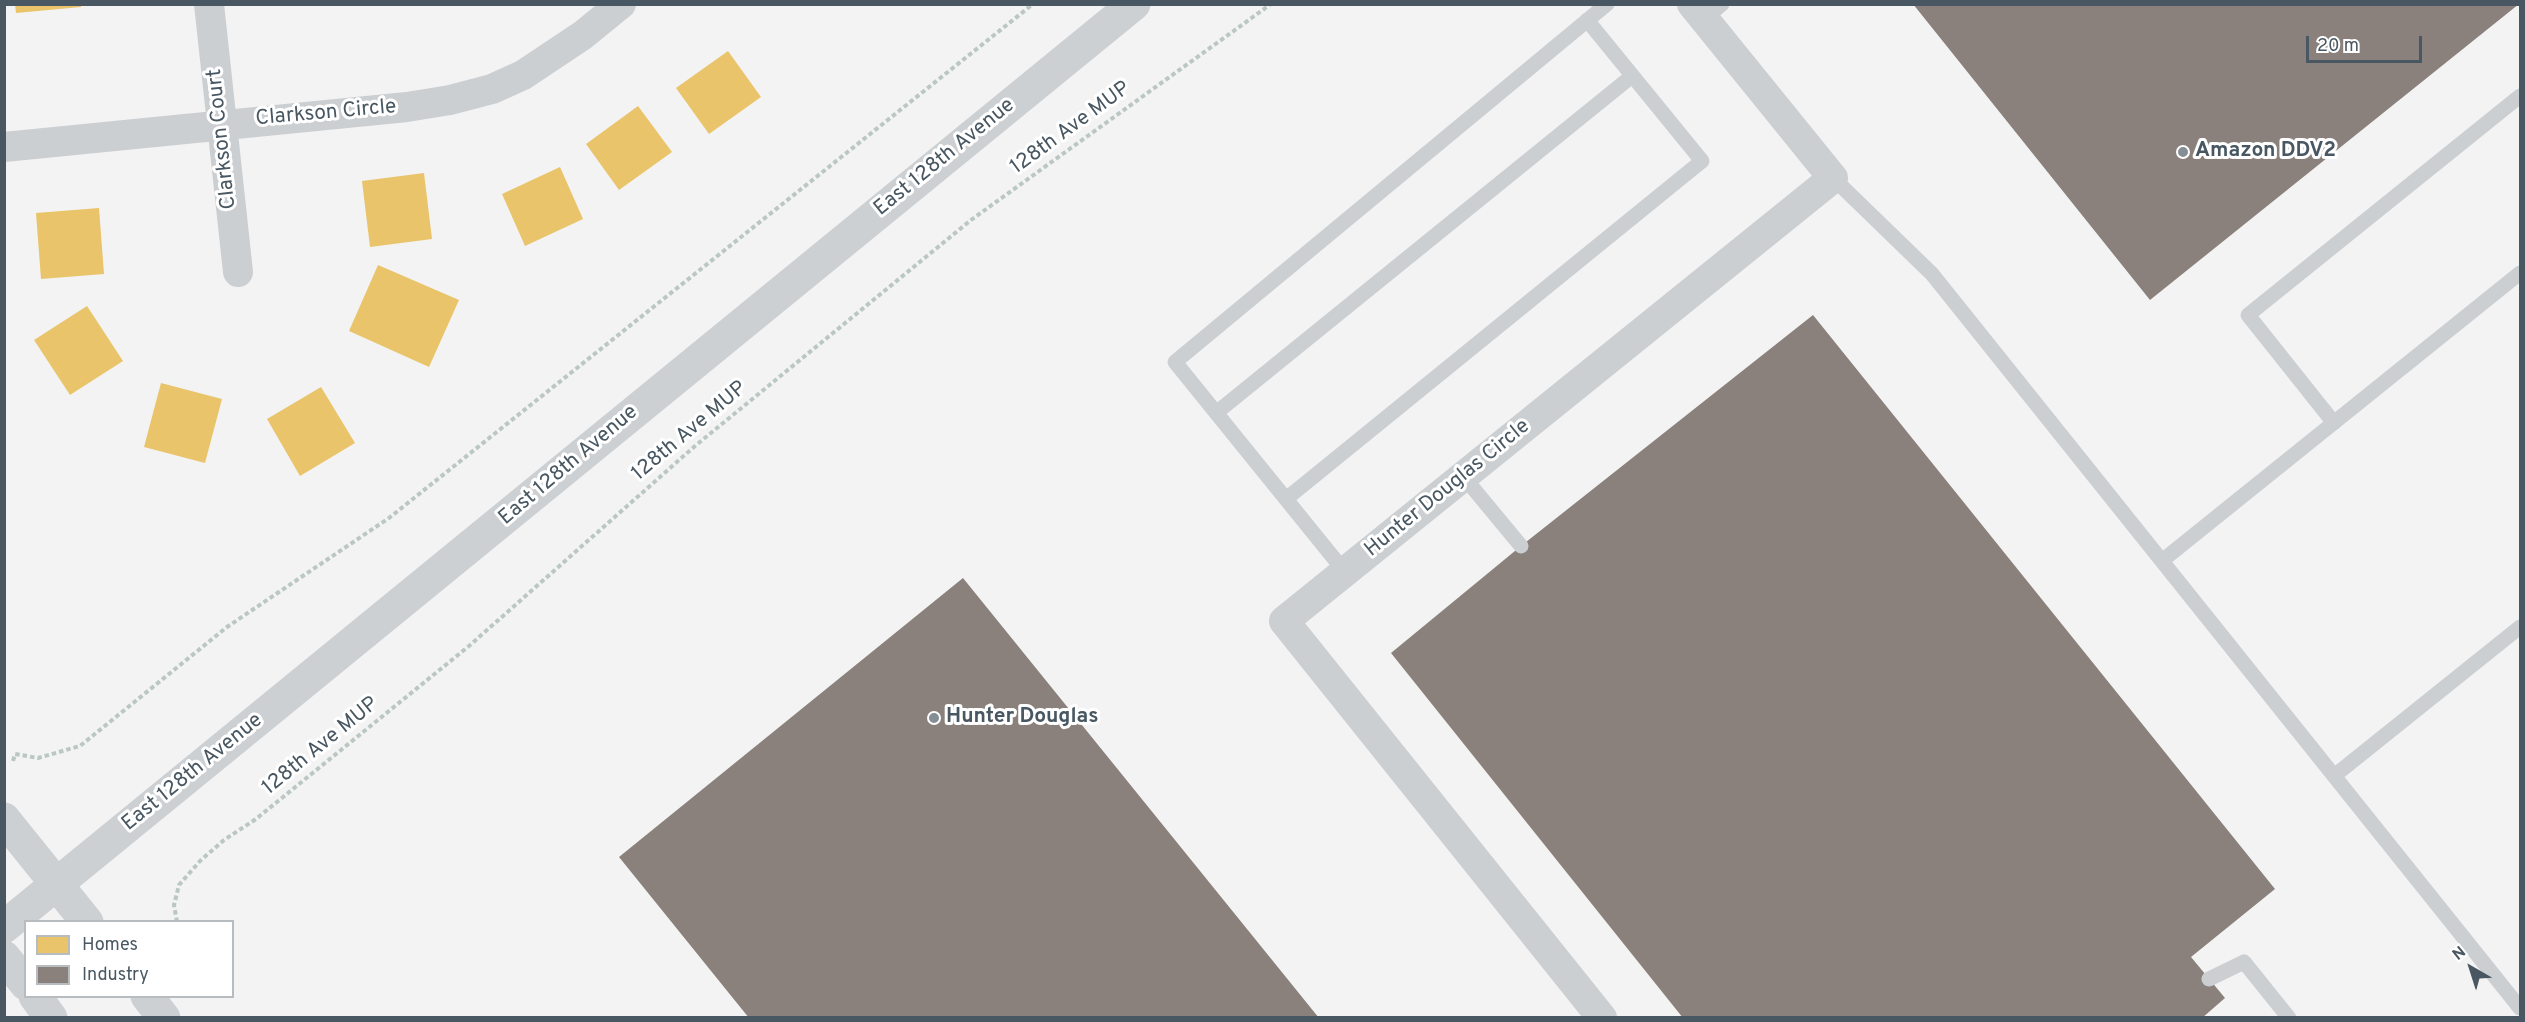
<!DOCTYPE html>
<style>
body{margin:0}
#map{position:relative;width:2525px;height:1022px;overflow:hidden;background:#f3f3f3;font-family:Overpass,sans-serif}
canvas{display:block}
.frame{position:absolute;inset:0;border:6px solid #485761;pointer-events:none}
.legend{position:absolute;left:24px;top:920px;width:210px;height:78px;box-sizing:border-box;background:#fff;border:2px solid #b6bcc0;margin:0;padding:8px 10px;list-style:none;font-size:18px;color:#485761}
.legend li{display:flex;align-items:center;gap:12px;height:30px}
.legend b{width:30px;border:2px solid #b6bcc0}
.north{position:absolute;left:2441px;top:938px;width:60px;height:60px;-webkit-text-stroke:4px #fff;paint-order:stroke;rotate:321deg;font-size:16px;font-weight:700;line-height:24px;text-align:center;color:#485761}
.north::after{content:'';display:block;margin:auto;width:21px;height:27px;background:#485761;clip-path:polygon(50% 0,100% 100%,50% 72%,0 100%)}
.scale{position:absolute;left:2306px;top:36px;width:116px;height:27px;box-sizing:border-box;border:3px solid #485761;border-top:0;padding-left:8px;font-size:18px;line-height:21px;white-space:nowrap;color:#485761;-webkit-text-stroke:4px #fff;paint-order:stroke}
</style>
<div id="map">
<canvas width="2525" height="1022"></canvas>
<div class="frame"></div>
<ul class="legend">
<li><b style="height:16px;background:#e9c46a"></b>Homes</li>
<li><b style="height:16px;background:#8a817c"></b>Industry</li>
</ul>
<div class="north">N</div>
<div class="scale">20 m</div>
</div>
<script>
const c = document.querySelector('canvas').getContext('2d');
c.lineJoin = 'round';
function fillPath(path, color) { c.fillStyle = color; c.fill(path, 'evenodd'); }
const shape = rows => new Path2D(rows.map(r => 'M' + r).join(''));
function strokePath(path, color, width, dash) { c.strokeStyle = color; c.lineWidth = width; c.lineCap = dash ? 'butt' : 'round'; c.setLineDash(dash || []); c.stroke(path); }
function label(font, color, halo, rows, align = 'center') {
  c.font = font + ' Overpass,sans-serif'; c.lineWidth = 6; c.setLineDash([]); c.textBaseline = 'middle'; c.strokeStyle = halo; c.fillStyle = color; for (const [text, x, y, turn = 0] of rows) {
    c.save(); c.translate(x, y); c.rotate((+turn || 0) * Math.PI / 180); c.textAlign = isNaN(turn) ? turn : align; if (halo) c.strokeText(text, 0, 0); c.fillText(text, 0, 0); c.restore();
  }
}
fillPath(shape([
 [15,4,81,4,81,7,16,13],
 [728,51,761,97,709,134,676,88],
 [638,106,672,152,619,190,586,144],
 [560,167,583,219,525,246,502,194],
 [424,173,432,239,370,247,362,181],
 [99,208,104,274,41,279,36,213],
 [378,265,459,300,429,367,349,331],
 [87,306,123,361,70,395,34,340],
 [161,383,222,399,205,463,144,447],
 [321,387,355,443,300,476,267,419]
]), '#e9c46a');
fillPath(shape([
 [1913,4,2519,4,2150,300],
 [1813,315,2275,889,2191,957,2225,998,2202,1018,1683,1018,1391,653,1521,546],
 [963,578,1319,1018,749,1018,619,857]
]), '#8a817c');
strokePath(shape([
 [13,761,15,754,38,758,80,746,227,627,389,518,1033,4],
 [177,922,174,905,179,885,200,861,224,840,256,819,469,646,695,446,971,220,1271,4]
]), '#bac7c3', 4, [4.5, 3]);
strokePath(shape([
 [1704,19,1722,4],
 [1833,178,1932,274,2520,1008],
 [1216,413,1632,76],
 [2334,423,2248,315,2520,96],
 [1463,476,1521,546],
 [1286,499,1702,161,1587,20],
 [2163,560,2520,273],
 [1345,572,1175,362,1607,4],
 [2334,776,2520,627],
 [2209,979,2244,962,2289,1018]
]), '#cccfd2', 15);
strokePath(shape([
 [209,4,238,272],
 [4,147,407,107,450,100,492,89,523,75,583,35,621,4],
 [1602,1018,1284,621,1833,178,1692,4]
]), '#cccfd2', 30);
strokePath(shape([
 [4,819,87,922],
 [4,927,1134,4],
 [4,957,26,984],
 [35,996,51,1018],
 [147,996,164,1018]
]), '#cdd0d3', 33);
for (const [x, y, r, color] of [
 [2183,152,6,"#848e94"],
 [934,718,6,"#848e94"]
]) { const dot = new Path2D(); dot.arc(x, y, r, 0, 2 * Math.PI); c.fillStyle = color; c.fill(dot); strokePath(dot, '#fff', 2); }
label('21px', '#485761', '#fff', [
 ["Clarkson Circle",326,114,-5],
 ["128th Ave MUP",1071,129,-36],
 ["Clarkson Court",223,139,-96],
 ["East 128th Avenue",945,158,-39],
 ["128th Ave MUP",690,432,-40],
 ["East 128th Avenue",569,466,-40],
 ["Hunter Douglas Circle",1448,489,-39],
 ["128th Ave MUP",321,747,-39],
 ["East 128th Avenue",193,773,-39]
]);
label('bold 21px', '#485761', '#fff', [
 ["Amazon DDV2",2195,152],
 ["Hunter Douglas",946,718]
], 'left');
</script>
